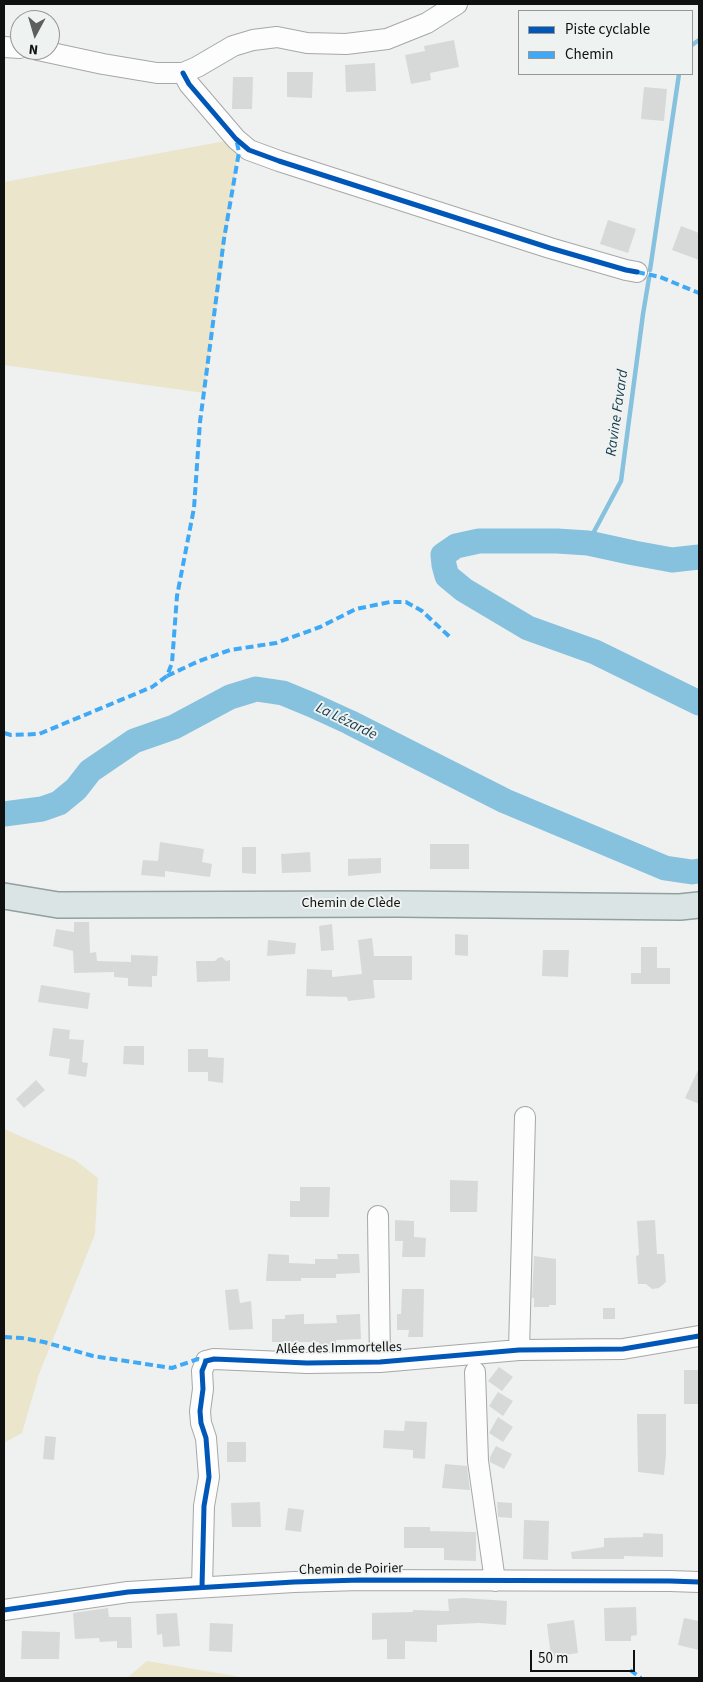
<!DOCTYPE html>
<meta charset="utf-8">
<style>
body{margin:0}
#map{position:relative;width:703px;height:1682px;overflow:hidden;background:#eff1f0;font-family:"Source Sans 3",sans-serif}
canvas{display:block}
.frame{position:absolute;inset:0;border:5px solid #0f1010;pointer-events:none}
.legend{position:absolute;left:518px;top:10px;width:175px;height:65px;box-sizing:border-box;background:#eef2f0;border:1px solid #959896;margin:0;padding:6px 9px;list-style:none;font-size:15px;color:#0f1010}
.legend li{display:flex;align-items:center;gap:10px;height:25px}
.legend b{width:25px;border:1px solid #959896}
.north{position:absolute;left:10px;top:10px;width:50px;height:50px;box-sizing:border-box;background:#eef2f0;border:1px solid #959896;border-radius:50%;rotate:186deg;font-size:14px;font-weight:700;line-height:20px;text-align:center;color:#0f1010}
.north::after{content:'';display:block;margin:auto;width:18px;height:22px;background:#5d5f5e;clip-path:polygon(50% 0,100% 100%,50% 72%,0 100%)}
.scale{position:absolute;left:530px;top:1650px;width:105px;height:22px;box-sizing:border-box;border:2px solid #0f1010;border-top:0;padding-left:6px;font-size:15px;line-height:18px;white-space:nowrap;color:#0f1010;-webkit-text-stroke:4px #eef2f0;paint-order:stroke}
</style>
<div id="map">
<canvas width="703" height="1682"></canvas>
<div class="frame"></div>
<ul class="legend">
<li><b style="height:6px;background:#0057b8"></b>Piste cyclable</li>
<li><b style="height:6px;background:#3fa9f5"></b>Chemin</li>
</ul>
<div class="north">N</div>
<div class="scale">50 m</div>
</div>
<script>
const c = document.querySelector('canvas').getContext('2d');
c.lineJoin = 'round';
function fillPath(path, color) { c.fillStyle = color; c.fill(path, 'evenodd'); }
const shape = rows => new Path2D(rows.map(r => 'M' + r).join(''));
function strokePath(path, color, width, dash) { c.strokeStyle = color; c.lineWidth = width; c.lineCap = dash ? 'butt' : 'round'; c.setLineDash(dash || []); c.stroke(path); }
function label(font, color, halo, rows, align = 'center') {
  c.font = font + ' "Source Sans 3",sans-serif'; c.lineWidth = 4; c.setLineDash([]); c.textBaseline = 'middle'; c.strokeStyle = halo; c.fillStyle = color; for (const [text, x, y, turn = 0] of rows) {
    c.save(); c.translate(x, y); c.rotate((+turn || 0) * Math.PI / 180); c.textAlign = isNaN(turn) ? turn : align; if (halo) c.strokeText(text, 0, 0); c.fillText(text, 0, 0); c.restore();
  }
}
fillPath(shape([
 [236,139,237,160,204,393,4,365,4,182],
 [4,1129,75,1160,98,1178,95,1234,39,1374,22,1433,4,1443],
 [147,1661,247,1678,127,1678]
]), '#eae5cb');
strokePath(shape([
 [692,45,699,40],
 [650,270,679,74],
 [588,543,621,481,643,314,649,278]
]), '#86c1de', 4.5);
strokePath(shape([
 [699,557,672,560,634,553,588,543,557,541,479,541,456,546,443,555,444,565,447,576,464,590,528,628,595,652,699,703],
 [4,814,42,809,59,803,76,789,90,771,134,741,174,727,230,697,256,689,283,693,312,705,349,722,505,801,665,868,692,872,699,871]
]), '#86c1de', 25);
fillPath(shape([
 [454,40,459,67,430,73,431,80,411,84,405,55,425,51,424,46],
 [375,63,376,91,346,92,345,65],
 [287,72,313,72,312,98,287,97],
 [233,77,253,77,252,109,232,109],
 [644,87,667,89,664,121,641,119],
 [608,220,636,229,628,253,600,244],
 [681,226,699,233,699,260,672,250],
 [160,842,204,849,202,862,212,864,210,877,165,871,165,877,141,875,143,860,158,861],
 [430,844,469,844,469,869,430,869],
 [242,847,256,847,256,874,242,873],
 [310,852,311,872,282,873,281,854],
 [381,858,381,873,348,876,348,859],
 [74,922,89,922,90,953,96,952,97,961,131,962,131,955,158,956,157,976,152,976,152,987,128,986,128,978,114,977,114,972,74,973,73,951,53,946,56,929,74,932],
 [332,924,334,950,321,951,319,926],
 [455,934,468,935,468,956,455,955],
 [372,938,374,956,412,956,412,980,373,980,375,998,348,1001,347,997,306,996,307,969,332,970,332,977,362,974,358,940],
 [268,940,296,943,295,954,267,956],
 [641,947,657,947,657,968,670,968,670,984,631,984,631,973,641,973],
 [543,950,569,950,568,977,542,976],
 [222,957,226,961,230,960,230,981,197,982,196,961,215,961,218,958],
 [41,985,90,993,88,1009,38,1002],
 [53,1028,70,1030,69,1039,84,1040,82,1062,88,1063,86,1077,68,1074,70,1059,49,1056],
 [124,1046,144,1046,144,1065,123,1064],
 [188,1049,208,1049,208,1057,224,1058,223,1083,208,1081,208,1072,188,1072],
 [699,1068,699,1104,685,1098],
 [36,1080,45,1090,24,1108,16,1099],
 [450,1180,478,1181,477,1212,450,1212],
 [300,1187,330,1187,329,1217,290,1217,290,1201,300,1201],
 [395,1220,414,1221,414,1237,426,1238,425,1257,402,1257,403,1241,395,1241],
 [655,1220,657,1254,664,1254,666,1282,659,1288,652,1289,646,1284,638,1284,636,1256,639,1255,637,1221],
 [268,1254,289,1255,289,1263,315,1264,315,1259,338,1259,337,1254,359,1254,360,1273,336,1274,336,1278,301,1278,301,1281,266,1281],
 [534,1256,556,1259,556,1305,549,1305,549,1307,534,1307,534,1298,532,1298],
 [238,1289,240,1303,251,1301,253,1329,229,1330,225,1290],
 [402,1289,424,1289,423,1337,408,1337,409,1330,397,1330,397,1314,401,1314],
 [603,1308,615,1308,615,1319,603,1319],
 [304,1314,304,1324,337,1323,336,1315,360,1314,361,1339,336,1340,336,1345,319,1346,319,1342,272,1342,272,1319,285,1319,285,1315],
 [499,1367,513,1377,502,1391,488,1381],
 [684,1370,699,1370,699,1404,684,1404],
 [498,1392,513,1401,503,1416,489,1406],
 [637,1414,666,1414,666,1455,664,1475,638,1472],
 [498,1417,513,1427,503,1442,489,1433],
 [405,1421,427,1422,425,1459,413,1458,413,1450,383,1448,384,1430,404,1431],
 [45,1436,56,1437,54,1460,43,1459],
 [227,1442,246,1442,246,1462,227,1462],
 [496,1446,512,1454,504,1469,490,1462,490,1457],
 [445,1464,467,1466,470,1490,442,1488],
 [260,1502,261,1527,232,1527,231,1503],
 [497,1502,512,1503,512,1518,498,1517],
 [288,1508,304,1510,301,1532,285,1530],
 [524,1520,549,1521,548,1560,523,1559],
 [404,1527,430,1527,430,1531,476,1532,476,1561,444,1560,444,1548,404,1548],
 [643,1533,663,1534,663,1557,624,1556,624,1559,572,1559,571,1552,604,1547,604,1538,643,1537],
 [464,1598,507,1601,506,1625,479,1623,437,1625,437,1642,405,1641,405,1659,387,1659,387,1639,372,1640,372,1613,413,1612,413,1610,449,1611,448,1599],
 [636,1607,637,1635,631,1636,631,1641,605,1641,604,1608],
 [108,1608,109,1617,131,1617,132,1648,117,1648,117,1641,100,1642,99,1638,75,1639,73,1613],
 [177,1613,180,1646,163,1647,162,1634,157,1635,156,1614],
 [684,1618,699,1621,699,1650,678,1645],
 [574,1620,578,1653,551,1657,547,1624],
 [210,1623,233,1624,232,1652,209,1651],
 [22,1631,60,1632,59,1659,21,1659]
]), '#d7d9d8');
const minor = shape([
 [4,47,20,48],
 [38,50,103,64,157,73,183,73,197,67,233,46,253,40,277,37,307,43,346,44,387,39,427,23,457,4],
 [183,73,189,84,236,139,249,150,279,161,550,248,626,270,637,272],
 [378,1216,380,1362],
 [519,1350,525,1117],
 [475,1372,478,1461,495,1581],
 [202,1587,204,1506,209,1477,206,1438,201,1423,200,1411,203,1389,202,1371,206,1361,214,1359,307,1363,380,1362,519,1350,623,1349,699,1336],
 [4,1610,128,1592,294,1582,360,1580,670,1581,699,1582]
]);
const major = shape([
 [4,896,58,905,397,904,680,907,699,905]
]);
strokePath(minor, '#a6a7a7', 22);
strokePath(major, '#90a0a0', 28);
strokePath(minor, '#fdfdfd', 20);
strokePath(major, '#dbe4e5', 25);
strokePath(shape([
 [637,272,660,277,699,293],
 [167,676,199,661,230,650,276,643,320,627,356,609,390,602,406,602,422,611,452,639],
 [4,733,11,735,39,734,152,687,167,676,172,663,177,596,194,508,200,422,224,239,239,152,236,139],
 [4,1337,22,1338,44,1342,93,1356,172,1368,198,1359,206,1361],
 [630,1670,641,1678]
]), '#3fa9f5', 4, [8, 4]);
strokePath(shape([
 [183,73,189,84,236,139,249,150,279,161,550,248,626,270,637,272],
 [202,1587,204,1506,209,1477,206,1438,201,1423,200,1411,203,1389,202,1371,206,1361,214,1359,307,1363,380,1362,519,1350,623,1349,699,1336],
 [4,1610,128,1592,294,1582,360,1580,670,1581,699,1582]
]), '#0057b8', 5);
label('14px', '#0f1010', '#eef2f0', [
 ["Chemin de Clède",351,904],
 ["Allée des Immortelles",339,1349,-1],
 ["Chemin de Poirier",351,1570,-1]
]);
label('italic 15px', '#123749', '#eef2f0', [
 ["Ravine Favard",618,413,-82],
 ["La Lézarde",346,722,26]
]);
</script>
